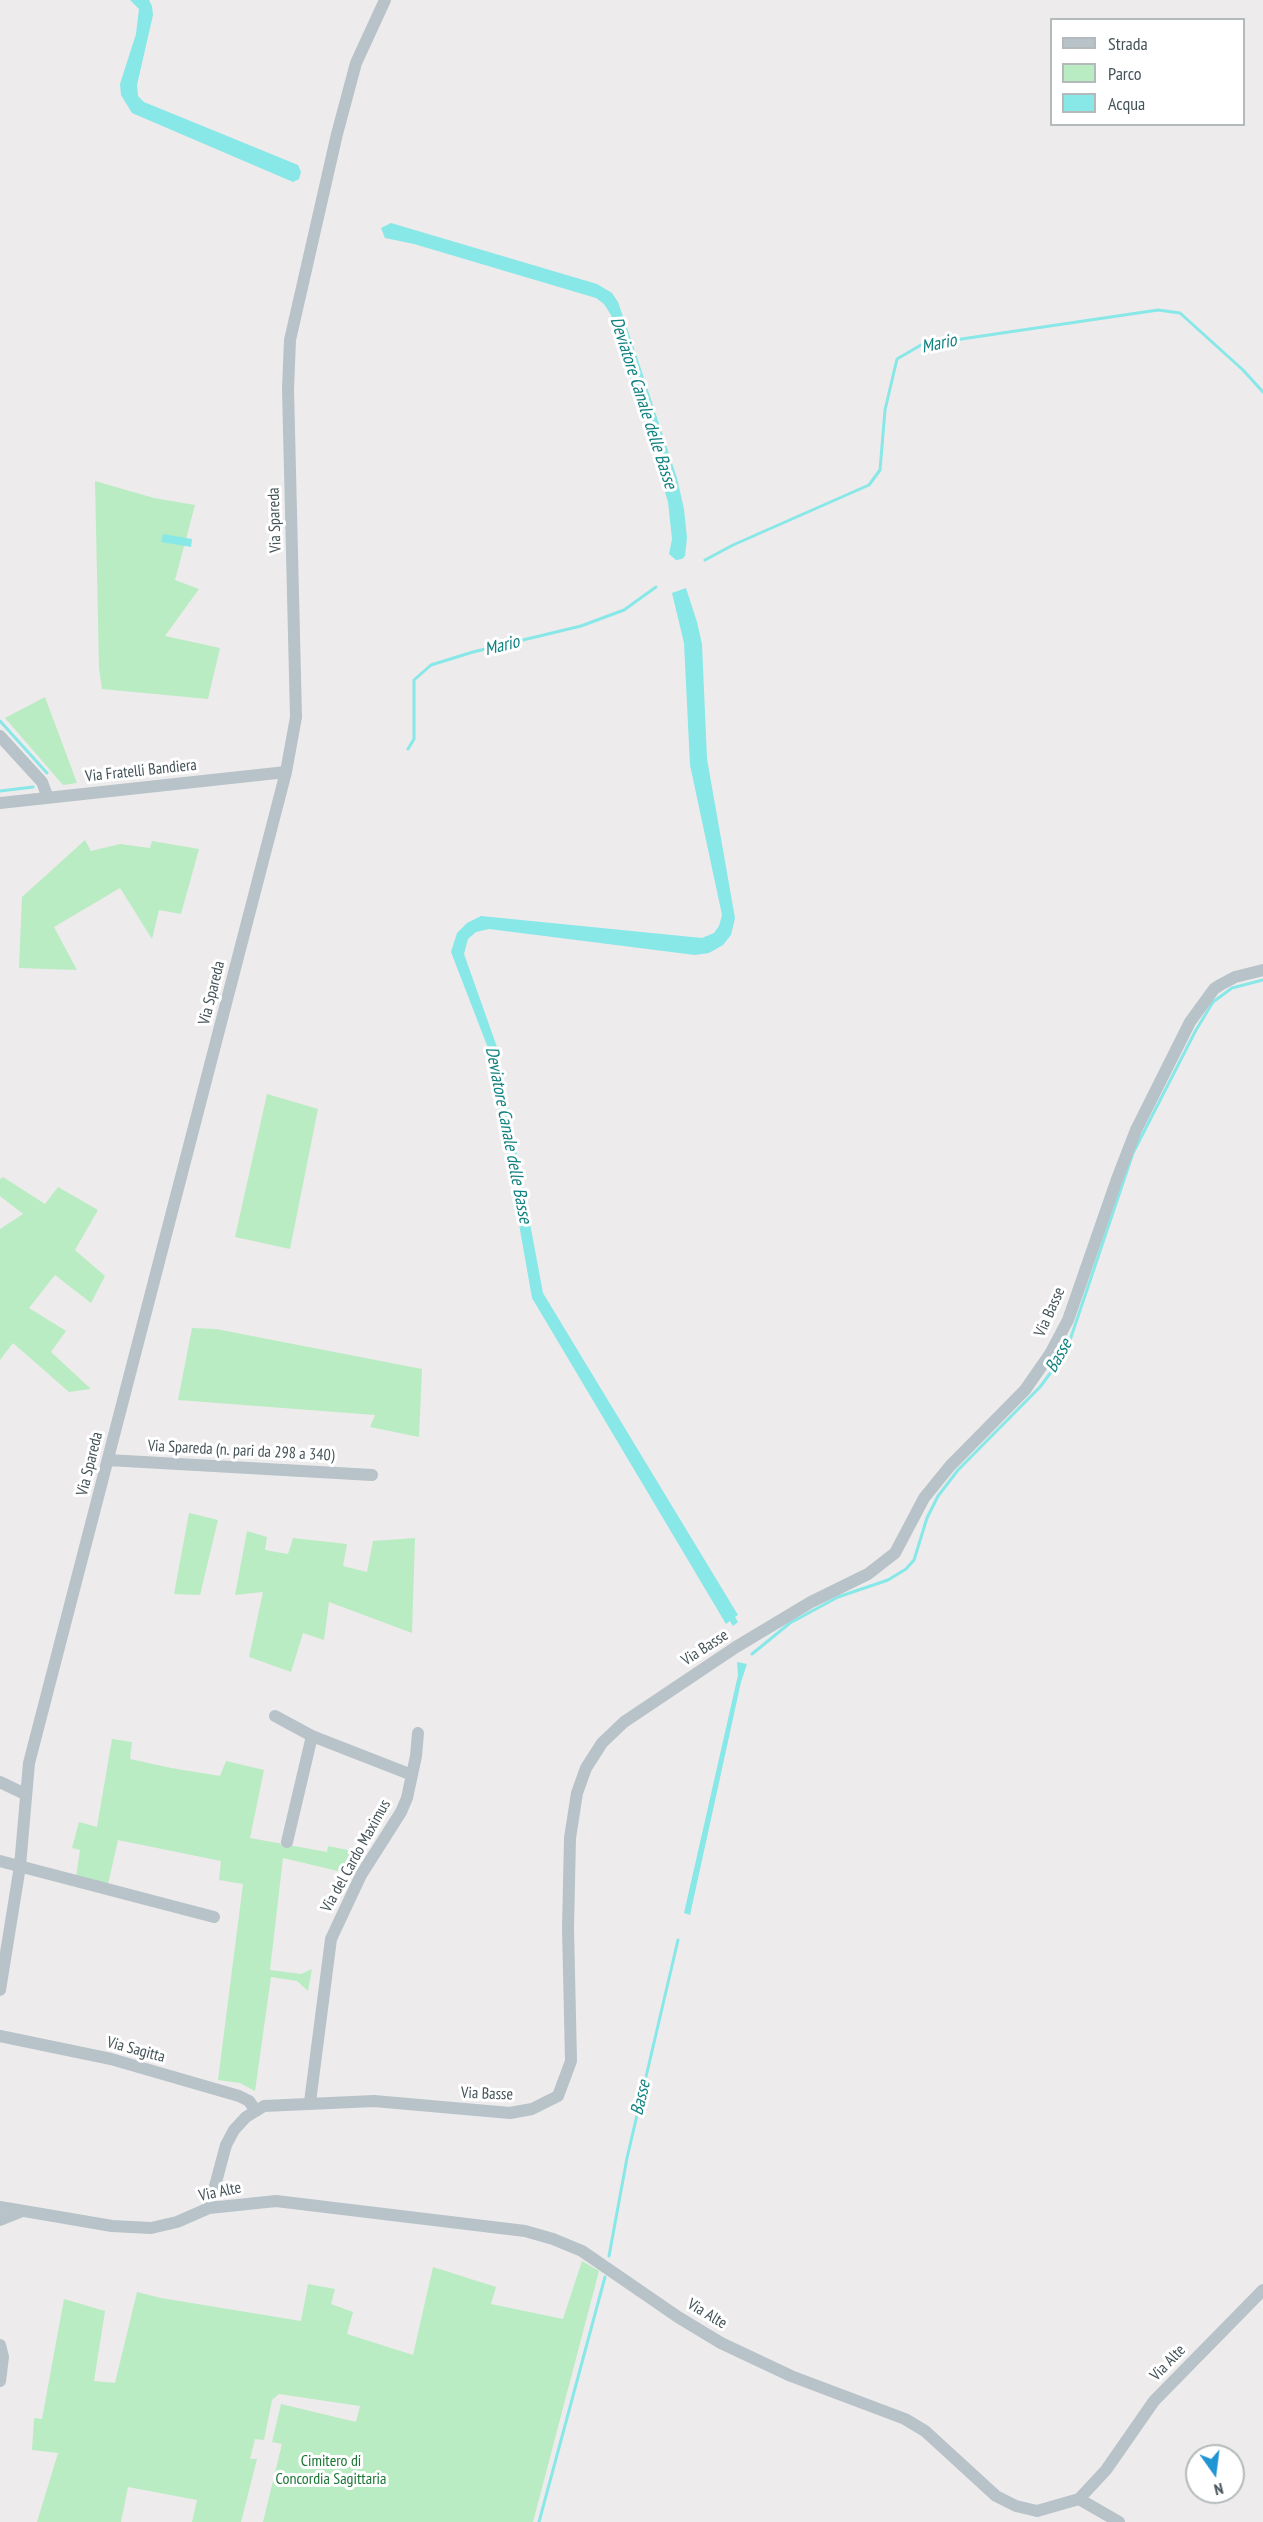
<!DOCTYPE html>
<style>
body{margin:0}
#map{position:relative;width:1263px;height:2522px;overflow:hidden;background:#eeebec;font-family:"PT Sans Narrow",sans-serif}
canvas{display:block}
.legend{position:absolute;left:1050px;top:18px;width:195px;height:108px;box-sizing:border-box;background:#fff;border:2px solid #b4babc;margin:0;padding:8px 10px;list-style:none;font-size:18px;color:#445358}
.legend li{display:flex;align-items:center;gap:12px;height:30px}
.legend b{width:30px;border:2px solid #b4babc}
.north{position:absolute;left:1185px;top:2444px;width:60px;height:60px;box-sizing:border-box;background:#fff;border:2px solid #b4babc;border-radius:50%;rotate:166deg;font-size:16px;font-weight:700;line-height:24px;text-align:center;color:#445358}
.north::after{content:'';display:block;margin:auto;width:21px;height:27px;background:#1f95d4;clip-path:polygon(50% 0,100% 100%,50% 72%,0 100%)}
</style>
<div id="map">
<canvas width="1263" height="2522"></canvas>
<ul class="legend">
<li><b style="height:8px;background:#b7c3c8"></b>Strada</li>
<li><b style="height:16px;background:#b9ecc2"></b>Parco</li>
<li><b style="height:16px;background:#88e7e7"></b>Acqua</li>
</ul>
<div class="north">N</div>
</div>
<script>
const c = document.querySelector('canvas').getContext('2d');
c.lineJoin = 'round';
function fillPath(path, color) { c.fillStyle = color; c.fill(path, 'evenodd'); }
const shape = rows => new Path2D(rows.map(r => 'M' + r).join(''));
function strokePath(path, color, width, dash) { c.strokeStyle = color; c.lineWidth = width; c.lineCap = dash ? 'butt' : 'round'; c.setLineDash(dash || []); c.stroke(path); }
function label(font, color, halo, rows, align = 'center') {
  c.font = font + ' "PT Sans Narrow",sans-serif'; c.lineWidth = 6; c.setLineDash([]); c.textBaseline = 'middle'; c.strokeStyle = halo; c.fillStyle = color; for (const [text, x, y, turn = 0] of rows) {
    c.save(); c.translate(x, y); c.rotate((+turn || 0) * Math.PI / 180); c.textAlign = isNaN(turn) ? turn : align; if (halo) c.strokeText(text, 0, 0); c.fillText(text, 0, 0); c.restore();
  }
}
fillPath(shape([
 [95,481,154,498,195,505,175,580,199,589,165,636,220,648,208,699,102,689,99,668],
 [45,697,77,783,63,785,5,718],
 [85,840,91,851,120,844,150,848,152,841,199,849,181,914,159,910,152,939,120,888,54,927,77,970,19,968,22,897],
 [267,1094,318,1109,290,1249,235,1237],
 [3,1177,45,1204,58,1187,98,1210,75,1250,105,1276,91,1303,55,1275,29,1308,66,1331,51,1352,91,1389,69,1392,13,1343,0,1360,0,1229,23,1214,0,1196,0,1179],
 [192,1328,216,1329,422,1369,419,1437,370,1427,375,1415,178,1400],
 [189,1513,218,1520,200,1595,174,1594],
 [247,1531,267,1537,265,1550,288,1554,293,1538,347,1544,343,1566,367,1572,373,1541,415,1538,412,1633,329,1602,324,1640,303,1633,291,1672,249,1657,263,1592,235,1595],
 [112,1739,132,1742,130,1759,171,1768,220,1776,226,1761,264,1770,250,1838,327,1852,328,1846,353,1851,342,1872,283,1858,270,1970,301,1974,312,1969,308,1991,297,1981,271,1977,255,2091,240,2083,218,2080,243,1884,219,1880,221,1861,118,1840,107,1889,76,1877,80,1850,72,1848,79,1822,97,1827],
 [582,2261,599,2271,533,2522,263,2522,282,2444,272,2442,281,2404,356,2422,360,2406,279,2394,272,2400,264,2440,255,2439,250,2459,257,2459,241,2522,192,2522,197,2500,128,2487,121,2522,37,2522,58,2453,32,2450,34,2418,42,2419,64,2299,105,2311,94,2381,115,2383,137,2292,161,2298,301,2321,308,2284,335,2289,331,2304,353,2312,347,2334,413,2355,433,2267,496,2287,491,2304,563,2319]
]), '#b9ecc2');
fillPath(shape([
 [130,0,149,0,152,6,153,15,137,85,138,96,144,102,298,165,301,172,299,179,293,182,132,113,121,95,120,84,136,34,139,9],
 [391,223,597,284,612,293,618,302,637,357,677,478,684,509,687,538,685,556,682,559,676,560,669,554,672,539,668,502,611,315,604,304,596,298,414,244,385,238,381,228],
 [163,534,192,539,191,547,161,542],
 [686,588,697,622,702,644,707,759,735,918,731,935,723,945,709,953,695,955,489,929,476,932,468,939,464,954,497,1047,543,1293,738,1615,735,1617,738,1622,733,1626,730,1621,726,1624,532,1298,488,1048,451,952,457,933,467,923,481,916,702,938,714,933,719,926,722,915,690,765,684,643,672,593],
 [737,1662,747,1664,741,1682,690,1915,684,1913,738,1675]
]), '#88e7e7');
strokePath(shape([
 [705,560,733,545,869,485,880,470,885,410,897,359,921,345,1158,310,1180,313,1243,370,1263,392],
 [0,721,47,773],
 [408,749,414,739,414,680,431,665,473,652,581,626,624,610,656,587],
 [0,791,33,787],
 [752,1654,790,1623,838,1597,888,1580,906,1569,914,1560,927,1518,938,1496,958,1470,1040,1387,1066,1352,1133,1153,1196,1030,1213,1002,1232,988,1263,980],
 [609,2256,627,2158,678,1940],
 [539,2522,605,2277]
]), '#88e7e7', 3);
strokePath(shape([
 [0,736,42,782,48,798],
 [0,803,286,772],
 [108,1460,372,1475],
 [275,1716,312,1736,412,1775],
 [0,1782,25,1794],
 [287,1842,312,1736],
 [0,1861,214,1917],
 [0,1990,20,1866,29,1763,286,772,296,717,288,389,290,340,337,134,356,63,385,0],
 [0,2036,111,2059,239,2096,249,2101,256,2111],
 [310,2102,331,1939,361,1875,401,1812,407,1798,416,1756,418,1733],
 [0,2207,112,2226,151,2228,177,2222,209,2208,276,2201,525,2231,553,2239,582,2251,678,2317,721,2343,791,2376,905,2419,925,2431,996,2496,1016,2506,1037,2511,1079,2499,1106,2470,1154,2401,1263,2290],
 [209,2208,226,2145,234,2130,246,2117,264,2106,374,2101,510,2113,532,2109,558,2096,571,2061,568,1928,570,1838,577,1793,586,1768,602,1743,624,1722,736,1647,811,1602,868,1574,895,1553,924,1498,950,1466,1025,1390,1050,1354,1068,1320,1117,1179,1136,1130,1190,1022,1214,989,1220,985,1235,977,1263,970],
 [0,2220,20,2212],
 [0,2345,3,2357,0,2381],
 [1079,2499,1119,2522]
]), '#b7c3c8', 12);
label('16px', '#445358', '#fff', [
 ["Via Spareda",275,520,-92],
 ["Via Fratelli Bandiera",141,771,-6],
 ["Via Spareda",212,993,-76],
 ["Via Basse",1050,1312,-66],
 ["Via Spareda (n. pari da 298 a 340)",241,1451,3],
 ["Via Spareda",90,1464,-76],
 ["Via Basse",705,1648,-33],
 ["Via del Cardo Maximus",356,1856,-61],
 ["Via Sagitta",136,2050,15],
 ["Via Basse",487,2094,2],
 ["Via Alte",220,2192,-12],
 ["Via Alte",707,2314,31],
 ["Via Alte",1168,2363,-46]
]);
label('16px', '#197533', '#fff', [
 ["Cimitero di",331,2461],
 ["Concordia Sagittaria",331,2479]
]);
label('italic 18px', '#118281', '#fff', [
 ["Mario",939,344,-12],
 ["Deviatore Canale delle Basse",643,403,72],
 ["Mario",502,646,-14],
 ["Deviatore Canale delle Basse",508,1135,79],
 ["Basse",1059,1356,-60],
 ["Basse",641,2098,-77]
]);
</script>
